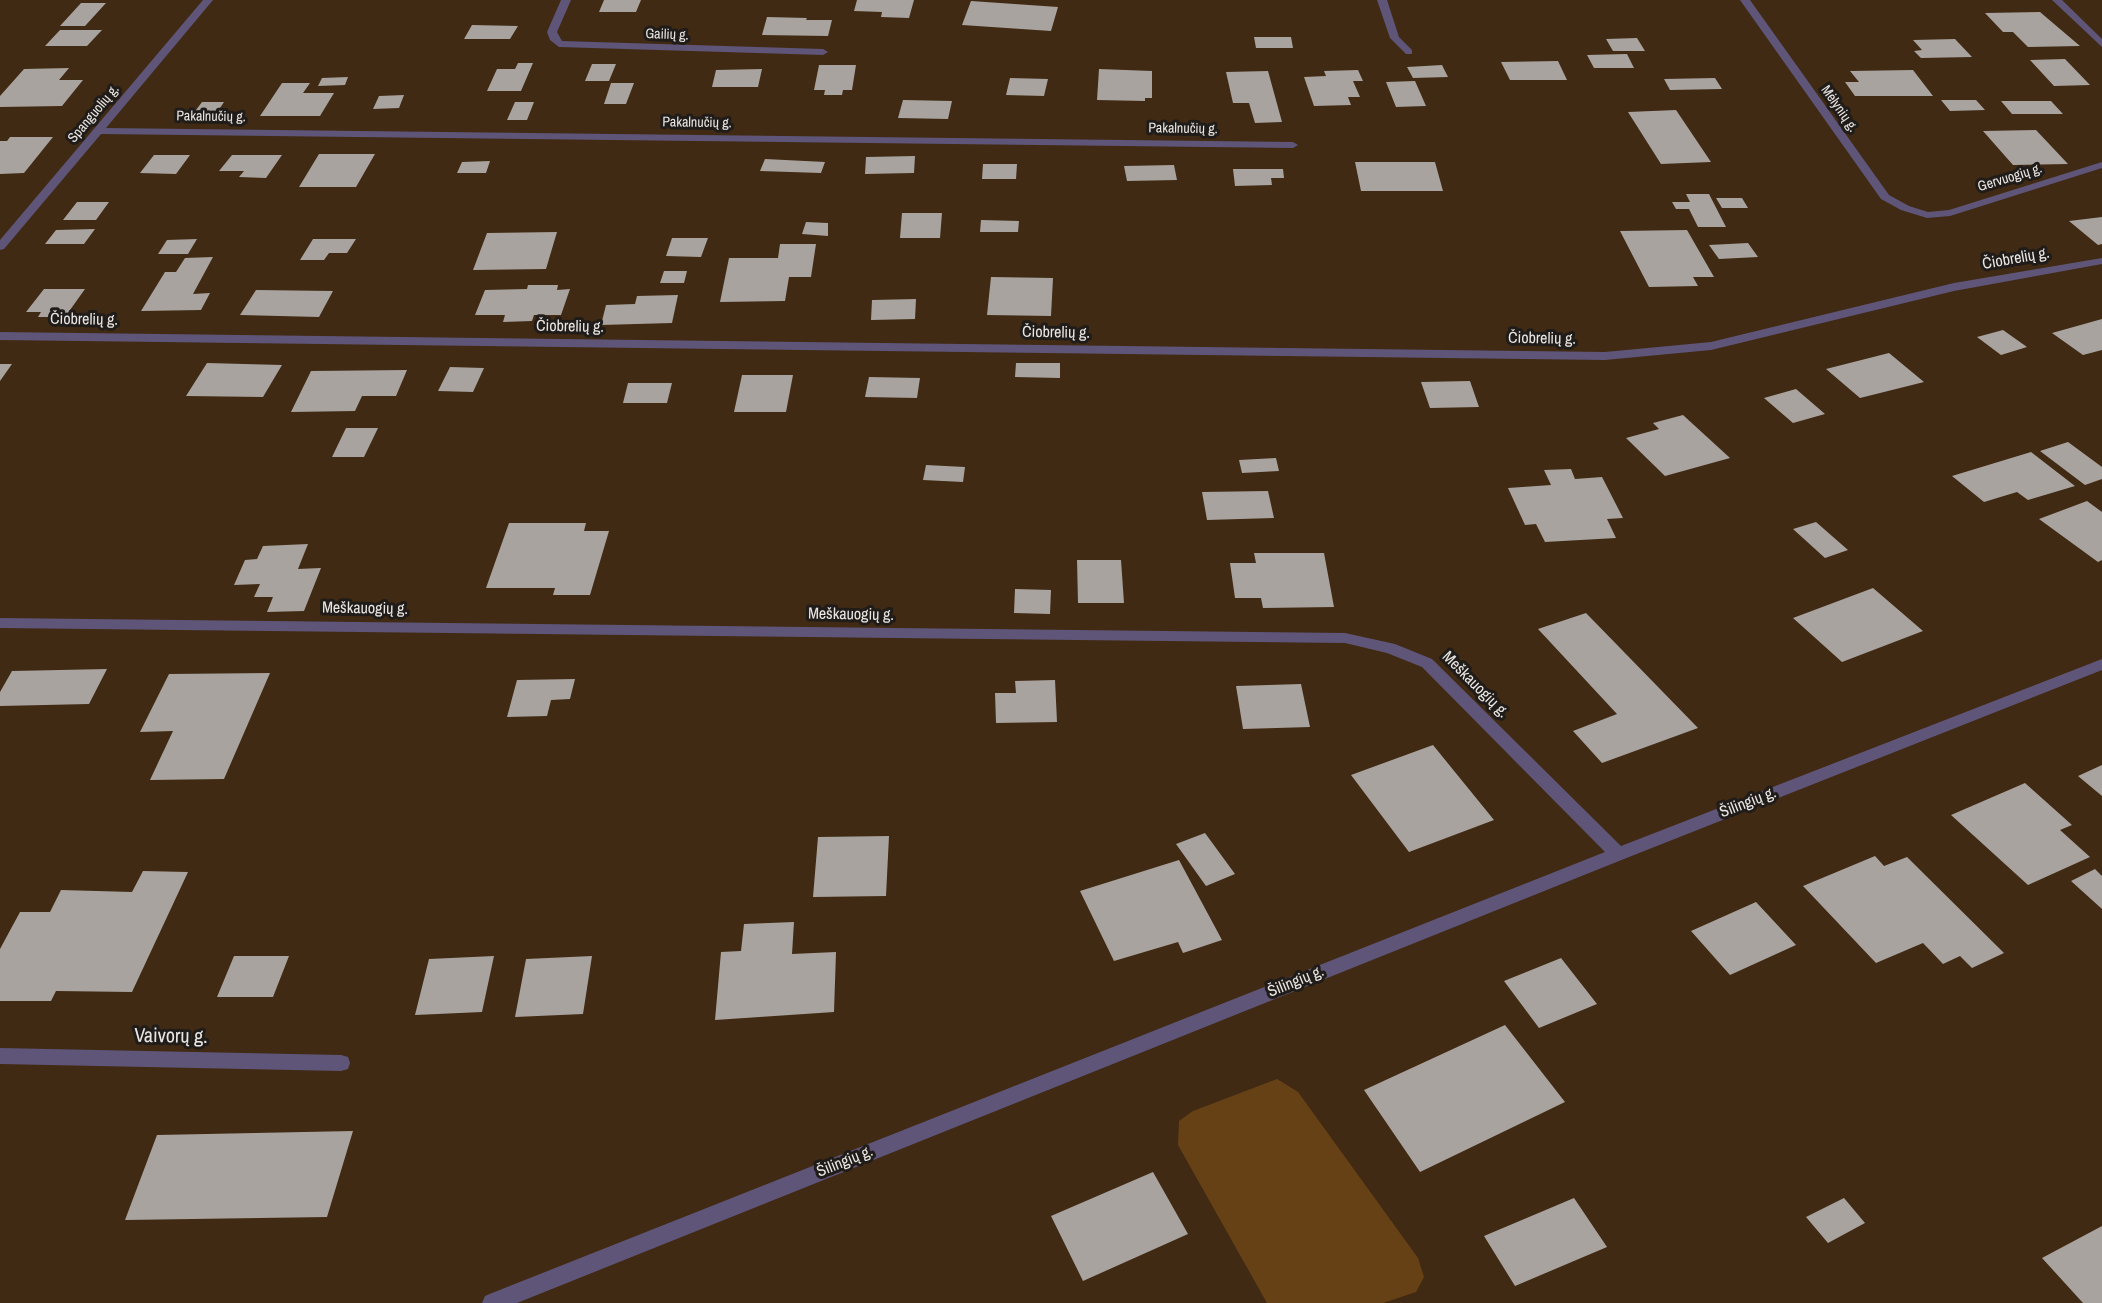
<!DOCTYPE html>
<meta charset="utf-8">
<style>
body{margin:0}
canvas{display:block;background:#201c19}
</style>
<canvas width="2102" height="1303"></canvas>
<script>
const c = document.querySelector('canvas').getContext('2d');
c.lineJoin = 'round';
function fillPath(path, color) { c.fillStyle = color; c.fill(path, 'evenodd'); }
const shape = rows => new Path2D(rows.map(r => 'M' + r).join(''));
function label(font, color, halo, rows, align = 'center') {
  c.font = font + ' "Archivo Narrow",sans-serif'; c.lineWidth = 6; c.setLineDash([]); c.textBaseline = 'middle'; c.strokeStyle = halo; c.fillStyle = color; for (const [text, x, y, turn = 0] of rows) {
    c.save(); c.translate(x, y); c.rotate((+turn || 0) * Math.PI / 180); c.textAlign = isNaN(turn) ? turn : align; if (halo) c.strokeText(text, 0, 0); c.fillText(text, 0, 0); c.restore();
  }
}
fillPath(shape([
 [0,0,2102,0,2102,1303,0,1303]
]), '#402a13');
fillPath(shape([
 [1277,1079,1298,1092,1418,1258,1424,1277,1416,1292,1383,1303,1267,1303,1178,1145,1179,1121,1193,1111]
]), '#674116');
fillPath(shape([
 [604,0,641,0,636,12,599,12],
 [857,0,914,0,909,18,881,17,882,12,854,11],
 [971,1,1058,7,1051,31,962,25],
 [81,3,106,3,85,26,60,26],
 [2040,12,2080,46,2028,47,2013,32,2003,32,1985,13],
 [767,17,807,18,806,20,832,20,828,36,762,35],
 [472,25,518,26,510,39,464,39],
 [60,30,102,30,87,46,45,46],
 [1254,37,1291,37,1293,48,1256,48],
 [1637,38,1645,51,1613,51,1606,39],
 [1955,39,1972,57,1921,58,1914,51,1922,50,1913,40],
 [1627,54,1634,68,1594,68,1587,55],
 [2065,59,2090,85,2054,86,2030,60],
 [1558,61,1567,80,1510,80,1501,62],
 [518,63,533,63,521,91,487,91,497,69,515,69],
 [592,64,616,64,609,81,585,81],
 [819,65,856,65,852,90,843,90,842,95,824,95,825,90,814,90],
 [1442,65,1448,77,1413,78,1407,67],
 [69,68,59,80,83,80,62,106,0,107,0,96,24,69],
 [762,69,758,87,712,87,716,70],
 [1099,69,1152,71,1152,98,1145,98,1145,101,1097,100],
 [1358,70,1363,81,1353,81,1360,97,1348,97,1351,105,1314,106,1304,77,1326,76,1324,71],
 [1913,70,1933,96,1855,96,1845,82,1859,82,1850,71],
 [1268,71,1282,122,1255,123,1249,103,1233,103,1226,72],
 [348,77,345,85,318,86,322,78],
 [1010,78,1048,79,1044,96,1006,95],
 [1715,78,1722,89,1670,90,1664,79],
 [1415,81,1426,106,1396,107,1386,82],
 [282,83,310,83,303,93,334,93,320,116,260,116],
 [611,83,634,83,626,104,604,104],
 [404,95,399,108,373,109,379,96],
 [903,100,952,101,948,119,898,118],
 [1941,100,1976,100,1985,110,1950,111],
 [2001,101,2051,101,2063,114,2012,114],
 [202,102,224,102,216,114,193,114],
 [515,102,534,102,527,120,507,120],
 [1676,110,1711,162,1661,164,1628,112],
 [2036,130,2068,164,2013,165,1983,131],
 [10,137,53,137,24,173,0,174,0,141,7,141],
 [319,154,375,154,356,187,299,187],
 [154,155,190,155,176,174,140,173],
 [232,155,282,155,266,178,239,177,244,171,219,171],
 [915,156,914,173,865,174,866,157],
 [765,159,825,162,821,173,760,171],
 [490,161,486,173,457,173,462,162],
 [1355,162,1435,162,1443,191,1361,191],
 [983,164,1017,164,1016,179,982,179],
 [1174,165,1177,180,1127,181,1124,166],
 [1233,169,1283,169,1284,178,1271,178,1272,185,1235,186],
 [1686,194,1709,194,1726,227,1698,227,1689,209,1676,209,1672,202,1690,202],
 [1716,198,1742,198,1748,208,1722,208],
 [77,202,109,202,96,220,63,220],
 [902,213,942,213,940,238,900,238],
 [2102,217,2102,244,2098,245,2069,221],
 [981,220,1019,221,1018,232,980,232],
 [806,222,828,223,828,236,802,234],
 [95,229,84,244,45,244,56,230],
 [1687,230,1714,277,1693,277,1698,286,1649,287,1620,231],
 [557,232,546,269,473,270,487,233],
 [672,238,708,238,701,257,666,256],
 [197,239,188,254,158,254,167,240],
 [313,239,356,239,347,253,329,253,324,260,300,260],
 [1748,243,1758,257,1719,259,1709,245],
 [780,244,816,244,811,277,789,277,785,301,720,302,729,258,778,258],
 [213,257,193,294,210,293,201,310,141,311,165,272,176,272,185,258],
 [664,271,687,271,684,283,660,283],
 [991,277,1053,278,1051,316,987,315],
 [528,285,558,285,557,290,570,289,561,315,534,315,532,321,503,322,505,315,475,315,485,290,527,289],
 [44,289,85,289,65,317,38,317,41,312,26,312],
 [256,290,333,291,319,317,240,315],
 [678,295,672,323,601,325,606,305,635,304,637,296],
 [916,299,915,319,871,320,872,300],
 [2102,319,2102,350,2083,355,2052,333],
 [2003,330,2027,347,2001,355,1977,337],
 [1889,353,1924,382,1860,398,1826,369],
 [207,363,282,365,263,397,186,396],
 [1016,363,1060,363,1060,378,1015,377],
 [0,364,12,364,0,381],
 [450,367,484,368,473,392,438,391],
 [407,370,396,396,362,396,355,411,291,412,311,371],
 [742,375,793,375,786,412,734,412],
 [869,377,920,378,917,398,865,397],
 [1470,381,1479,407,1430,408,1421,382],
 [628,383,672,383,667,403,623,403],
 [1796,389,1825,414,1793,423,1764,398],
 [1683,415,1730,458,1665,476,1626,438,1659,429,1653,423],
 [346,428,378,428,364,457,332,457],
 [2068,442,2102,467,2102,479,2085,485,2040,451],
 [2031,452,2075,486,2028,500,2017,492,1984,502,1952,476],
 [1276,458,1279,471,1242,473,1239,460],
 [926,465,965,467,963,482,923,480],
 [1571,469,1575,479,1602,477,1623,518,1607,519,1616,538,1545,542,1536,524,1525,525,1508,488,1551,485,1544,470],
 [1268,491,1274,518,1207,520,1202,492],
 [2087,501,2102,512,2102,560,2098,562,2039,519],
 [1816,522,1848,550,1825,558,1793,529],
 [509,523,586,523,584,531,609,531,590,595,553,595,555,588,486,588],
 [308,544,298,569,321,568,304,611,267,612,273,597,254,597,260,584,234,585,245,560,257,559,263,546],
 [1254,553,1324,553,1334,607,1263,608,1261,598,1235,598,1230,563,1256,563],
 [1077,560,1121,560,1124,603,1078,603],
 [1873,588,1923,631,1842,662,1793,618],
 [1015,589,1051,590,1050,614,1014,613],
 [1586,613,1698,728,1602,763,1573,731,1617,714,1538,629],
 [107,669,89,704,0,706,0,692,12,671],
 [270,673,224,779,150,780,173,731,140,732,169,674],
 [575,679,570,699,551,700,547,716,507,717,517,680],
 [1055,680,1057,722,996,723,995,693,1016,693,1015,681],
 [1301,684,1310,727,1243,729,1236,686],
 [1433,745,1494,820,1409,852,1351,775],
 [2102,765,2102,796,2078,776],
 [2025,783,2072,825,2060,830,2090,857,2028,885,1951,815],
 [1205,833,1235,874,1206,886,1176,844],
 [889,836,886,896,813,897,818,837],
 [1875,856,1884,866,1907,857,2004,953,1972,968,1960,956,1943,964,1923,943,1876,963,1803,886],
 [1179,860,1222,940,1183,953,1178,942,1114,961,1080,891],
 [2095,869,2102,876,2102,909,2071,881],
 [143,871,188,872,132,992,56,991,51,1001,0,1001,0,949,20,912,50,912,61,890,132,892],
 [1756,902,1796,945,1730,975,1691,931],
 [794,922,792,954,836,952,834,1012,715,1020,721,952,741,951,744,924],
 [234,956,289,956,273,997,217,997],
 [494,956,482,1012,415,1015,429,959],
 [592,956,583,1014,515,1017,526,959],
 [1561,958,1597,1004,1539,1028,1504,981],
 [1505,1025,1565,1102,1420,1172,1364,1090],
 [353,1131,327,1217,125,1220,157,1135],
 [1153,1172,1188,1234,1083,1281,1051,1216],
 [1574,1198,1607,1247,1515,1286,1484,1236],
 [1844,1198,1865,1223,1828,1243,1806,1217],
 [2102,1226,2102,1303,2083,1303,2042,1258]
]), '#a9a39f');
fillPath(shape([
 [203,0,213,0,106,128,1293,142,1298,145,1293,148,101,134,4,249,0,250,0,240,203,0],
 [561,0,571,0,557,32,562,41,823,49,828,52,823,55,559,47,550,40,547,32,561,0],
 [1377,0,1387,0,1399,37,1412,50,1412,54,1406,54,1390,38,1377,0],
 [1740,0,1750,0,1889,195,1909,206,1928,212,1949,210,2102,162,2102,168,1950,216,1927,218,1901,210,1881,199,1740,0],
 [2052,0,2062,0,2102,39,2102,47,2052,0],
 [2102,258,2102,264,1954,291,1711,350,1605,360,0,340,0,332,1605,352,1711,342,1954,283,2102,258],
 [0,618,1345,633,1395,644,1432,659,1621,846,2102,659,2102,670,1624,859,517,1303,482,1303,485,1296,492,1293,1605,852,1422,667,1387,653,1345,643,0,628,0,618],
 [0,1048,341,1055,348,1057,350,1063,348,1069,341,1071,0,1064,0,1048]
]), '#5e5579');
label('14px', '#e9e6e4', '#201c19', [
 ["Gailių g.",667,35,2],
 ["Mėlynių g.",1839,109,55],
 ["Spanguolių g.",94,114,-50],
 ["Pakalnučių g.",211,117,1],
 ["Pakalnučių g.",697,123,1],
 ["Pakalnučių g.",1183,129,1],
 ["Gervuogių g.",2010,178,-17]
]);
label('16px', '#e9e6e4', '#201c19', [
 ["Čiobrelių g.",2016,259,-10],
 ["Čiobrelių g.",84,320,1],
 ["Čiobrelių g.",570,327,1],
 ["Čiobrelių g.",1056,333,1],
 ["Čiobrelių g.",1542,339,1],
 ["Meškauogių g.",365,609,1],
 ["Meškauogių g.",851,615,1],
 ["Meškauogių g.",1475,685,45],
 ["Šilingių g.",1748,803,-21],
 ["Šilingių g.",1296,982,-22],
 ["Šilingių g.",845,1162,-22]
]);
label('20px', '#e9e6e4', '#201c19', [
 ["Vaivorų g.",171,1037,1]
]);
</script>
